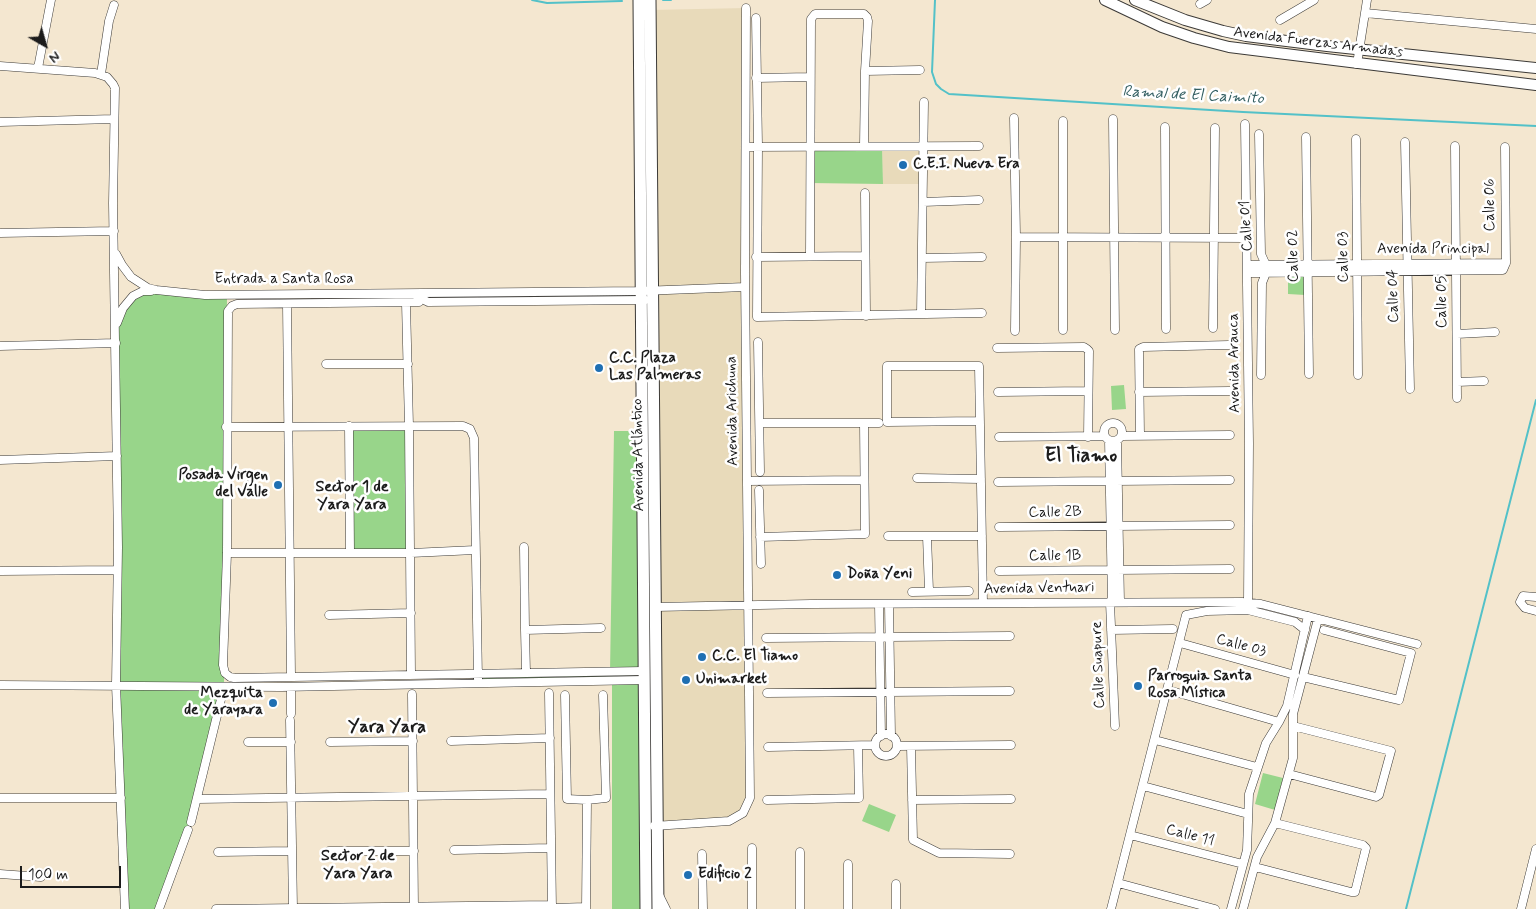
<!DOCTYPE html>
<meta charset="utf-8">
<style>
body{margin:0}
#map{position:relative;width:1536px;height:909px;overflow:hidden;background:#f4e7d0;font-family:Mynerve,sans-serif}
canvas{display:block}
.north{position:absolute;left:20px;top:20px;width:50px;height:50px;-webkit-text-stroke:4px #fff;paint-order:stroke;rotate:142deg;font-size:14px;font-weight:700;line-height:20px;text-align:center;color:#1c1c1c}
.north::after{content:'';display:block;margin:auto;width:18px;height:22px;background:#1c1c1c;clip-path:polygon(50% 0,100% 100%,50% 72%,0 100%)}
.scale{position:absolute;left:20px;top:866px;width:101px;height:22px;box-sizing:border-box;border:2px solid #1c1c1c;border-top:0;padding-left:6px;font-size:15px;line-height:18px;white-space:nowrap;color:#1c1c1c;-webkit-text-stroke:4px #fff;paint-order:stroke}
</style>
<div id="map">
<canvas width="1536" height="909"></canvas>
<div class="north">N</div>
<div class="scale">100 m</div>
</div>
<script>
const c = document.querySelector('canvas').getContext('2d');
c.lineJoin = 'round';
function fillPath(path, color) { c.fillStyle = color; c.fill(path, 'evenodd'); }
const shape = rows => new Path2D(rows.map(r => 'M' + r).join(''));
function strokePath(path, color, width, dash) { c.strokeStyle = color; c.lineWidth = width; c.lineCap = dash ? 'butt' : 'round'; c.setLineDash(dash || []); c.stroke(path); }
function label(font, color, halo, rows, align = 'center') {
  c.font = font + ' Mynerve,sans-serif'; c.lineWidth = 5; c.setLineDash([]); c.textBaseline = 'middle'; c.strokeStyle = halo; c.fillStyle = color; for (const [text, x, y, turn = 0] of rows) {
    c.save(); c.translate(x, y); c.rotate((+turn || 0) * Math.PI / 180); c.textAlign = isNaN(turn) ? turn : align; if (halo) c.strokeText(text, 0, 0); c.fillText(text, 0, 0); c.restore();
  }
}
fillPath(shape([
 [746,8,750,790,740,816,658,826,650,10],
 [923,145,923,184,883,184,882,146]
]), '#e8daba');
fillPath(shape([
 [811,146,882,146,883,184,810,183],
 [1288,277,1305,277,1305,295,1288,294],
 [143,291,227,295,224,687,191,822,159,909,125,909,120,758,116,327,123,308],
 [1124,385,1126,409,1112,410,1111,386],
 [349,426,409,426,411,553,350,553],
 [614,431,641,431,646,909,612,909,612,681,478,684,478,674,610,672],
 [1263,773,1283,778,1275,810,1255,804],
 [869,804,896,815,889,832,862,821]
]), '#98d58a');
strokePath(shape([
 [532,0,547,3,622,1],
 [663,0,671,0],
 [935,0,932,72,936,84,941,89,949,94,1243,112,1536,126],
 [1406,909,1536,400]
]), '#53c1c8', 2);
const minor = shape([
 [1200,4,1207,0],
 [1365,13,1536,29],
 [756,18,758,146,757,317,982,313],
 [1280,20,1314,0],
 [1357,64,1367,0],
 [0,66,95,73,107,77,113,84,115,88,113,203,118,547,116,685,125,909],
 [38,68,51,0],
 [865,71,920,70],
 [101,74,109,21,114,5],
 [756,78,810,77],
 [1014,118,1016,237,1015,331],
 [1113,119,1115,330],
 [1063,121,1063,330],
 [0,122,114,119],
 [1245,124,1249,443,1248,602],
 [1165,127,1166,329],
 [1259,134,1261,254,1266,265,1266,273,1262,283,1261,375],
 [1306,137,1309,374],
 [1356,139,1358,375],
 [1405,142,1410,389],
 [1455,146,1457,398],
 [746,147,979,146],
 [865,193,866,316],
 [923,202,979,200],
 [0,233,114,231],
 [1016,237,1247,238],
 [116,254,122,265,131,277,148,288,156,290,205,295,641,291,745,287],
 [810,256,811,19,815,14,864,14,867,17,868,21,865,71,864,146],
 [756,257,865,256],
 [922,258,982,257],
 [1247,265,1506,263],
 [1247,273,1503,270,1506,263,1505,147],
 [417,296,428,302,645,300],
 [419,302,237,304,232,306,228,311,227,553,223,665,225,673,230,677,234,678,643,671],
 [406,303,409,426,411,675],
 [287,304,291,676],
 [921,314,924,102],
 [117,323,123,308,133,296,143,291,151,291],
 [1213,328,1215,128],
 [1457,334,1495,332],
 [758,342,760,472],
 [0,346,116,343],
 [997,348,1084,347,1087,349,1089,351,1088,437],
 [326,364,408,364],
 [1457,382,1484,381],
 [998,392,1087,391],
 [1139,392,1230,391],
 [980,421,887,422,887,366,979,366,983,603],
 [760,423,879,423],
 '1104 432a9 9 0 1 1 18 0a9 9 0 1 1-18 0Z',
 [349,426,350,553],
 [226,427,463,426,470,429,474,438,478,679],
 [1121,436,1230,435],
 [1140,436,1139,349,1143,347,1229,345],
 [999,437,1105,436],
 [1109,440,1112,602],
 [1117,440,1120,602],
 [0,460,117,456],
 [917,478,981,479],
 [747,481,864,480],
 [998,482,1230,480],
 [759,490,761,564],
 [999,527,1230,525],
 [888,536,982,536],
 [927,536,929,591],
 [760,537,865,534,864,423],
 [524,547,525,630],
 [227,553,411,553,475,550],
 [0,571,117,570],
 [999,571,1230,569],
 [912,592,969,591],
 [1536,597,1523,596,1520,602,1525,608,1536,611],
 [1110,602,1115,726],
 [879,604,881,736],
 [889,604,891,736],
 [655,607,811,604,1242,602,1261,604,1417,644],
 [329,615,411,613],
 [1111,630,1173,629],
 [766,638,1010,636],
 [1180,643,1295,675],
 [526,673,525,630,601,628],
 [1303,677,1399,700,1411,653,1324,630],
 [0,685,281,687,644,680],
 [1168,690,1279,722],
 [549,693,552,909],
 [767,693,1010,691],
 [412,694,414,909],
 [565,695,567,799,587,800],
 [291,714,291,687],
 [290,720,293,909],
 '875 745a11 11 0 1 1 22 0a11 11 0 1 1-22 0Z',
 [1155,740,1257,767],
 [451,741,550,738],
 [248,742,291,742],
 [330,742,413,741],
 [897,746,1011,745],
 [911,746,913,840,939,853,1010,854],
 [768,747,875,745],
 [1289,774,1376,797,1379,795,1391,751,1293,726],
 [1143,786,1248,814],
 [0,798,121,798],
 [197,799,550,794],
 [767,800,859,798,858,746],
 [912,800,1011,799],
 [191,822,224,687],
 [654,826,729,821,743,813,750,798,745,273,746,8],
 [1130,835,1243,864],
 [752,848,752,909],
 [454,850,551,848],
 [329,851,414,851],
 [218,852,292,851],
 [800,852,800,909],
 [702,854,703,909],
 [848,864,848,909],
 [1255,867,1351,892,1355,892,1366,848,1363,845,1275,823],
 [0,874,41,877],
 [1118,883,1215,909],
 [896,884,896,909],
 [659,895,666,909],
 [552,908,586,907],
 [159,909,188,830],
 [216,909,551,905],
 [586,909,587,800,606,798,603,695],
 [1111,909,1186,615,1207,611,1248,610,1295,622,1305,630],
 [1231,909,1247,850,1249,794,1266,743,1279,722,1287,706,1308,616],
 [1243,909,1257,857,1275,823,1293,758,1293,714,1318,619],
 [1521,909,1536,849]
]);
const tertiary = shape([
 [1105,0,1162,27,1194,38,1229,47,1536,85],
 [1135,0,1185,20,1223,31,1246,36,1327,46,1536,68]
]);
const secondary = shape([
 [639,0,646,909],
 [650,0,658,909]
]);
strokePath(minor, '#3c3a37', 9);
strokePath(tertiary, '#3c3a37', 12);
strokePath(secondary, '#3c3a37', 13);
strokePath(minor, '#fff', 8);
strokePath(tertiary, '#fff', 10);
strokePath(secondary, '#fff', 11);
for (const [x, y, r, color] of [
 [903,165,5,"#1f6fb2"],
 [599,368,5,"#1f6fb2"],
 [278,485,5,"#1f6fb2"],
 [837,575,5,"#1f6fb2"],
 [702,657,5,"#1f6fb2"],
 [686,680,5,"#1f6fb2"],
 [1138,686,5,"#1f6fb2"],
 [273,703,5,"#1f6fb2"],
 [688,875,5,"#1f6fb2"]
]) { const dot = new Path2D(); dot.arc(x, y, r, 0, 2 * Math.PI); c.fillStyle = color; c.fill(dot); strokePath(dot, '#fff', 2); }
label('15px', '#1c1c1c', '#fff', [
 ["Avenida Fuerzas Armadas",1318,43,7],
 ["Calle 06",1491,205,-90],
 ["Calle 01",1247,226,-93],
 ["Avenida Principal",1433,250],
 ["Calle 02",1294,256,-91],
 ["Calle 03",1344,257,-91],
 ["Entrada a Santa Rosa",284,280],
 ["Calle 04",1394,296,-91],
 ["Calle 05",1443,302,-90],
 ["Avenida Arauca",1235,363,-91],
 ["Avenida Arichuna",733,411,-91],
 ["Avenida Atlántico",639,455,-91],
 ["Calle 2B",1055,513,-1],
 ["Calle 1B",1055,557],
 ["Avenida Ventuari",1039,589,-1],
 ["Calle 03",1241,646,15],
 ["Calle Suapure",1099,665,-92],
 ["Calle 11",1190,836,15]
]);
label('bold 15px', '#1c1c1c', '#fff', [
 ["C.E.I. Nueva Era",913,165],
 ["C.C. Plaza",609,359],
 ["Las Palmeras",609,376],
 ["Posada Virgen",268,476,"right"],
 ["del Valle",268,493,"right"],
 ["Doña Yeni",847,575],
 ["C.C. El Tiamo",712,657],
 ["Parroquia Santa",1148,677],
 ["Rosa Mística",1148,694],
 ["Unimarket",696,680],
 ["Mezquita",263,694,"right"],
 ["de Yarayara",263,711,"right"],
 ["Edificio 2",698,875]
], 'left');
label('italic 16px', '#325e61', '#fff', [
 ["Ramal de El Caimito",1193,96,3]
]);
label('bold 16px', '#1c1c1c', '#fff', [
 ["Sector 1 de",352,488],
 ["Yara Yara",352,506],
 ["Sector 2 de",358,857],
 ["Yara Yara",358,875]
]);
label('bold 18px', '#1c1c1c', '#fff', [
 ["Yara Yara",387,728]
]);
label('bold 20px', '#1c1c1c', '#fff', [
 ["El Tiamo",1081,457]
]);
</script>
